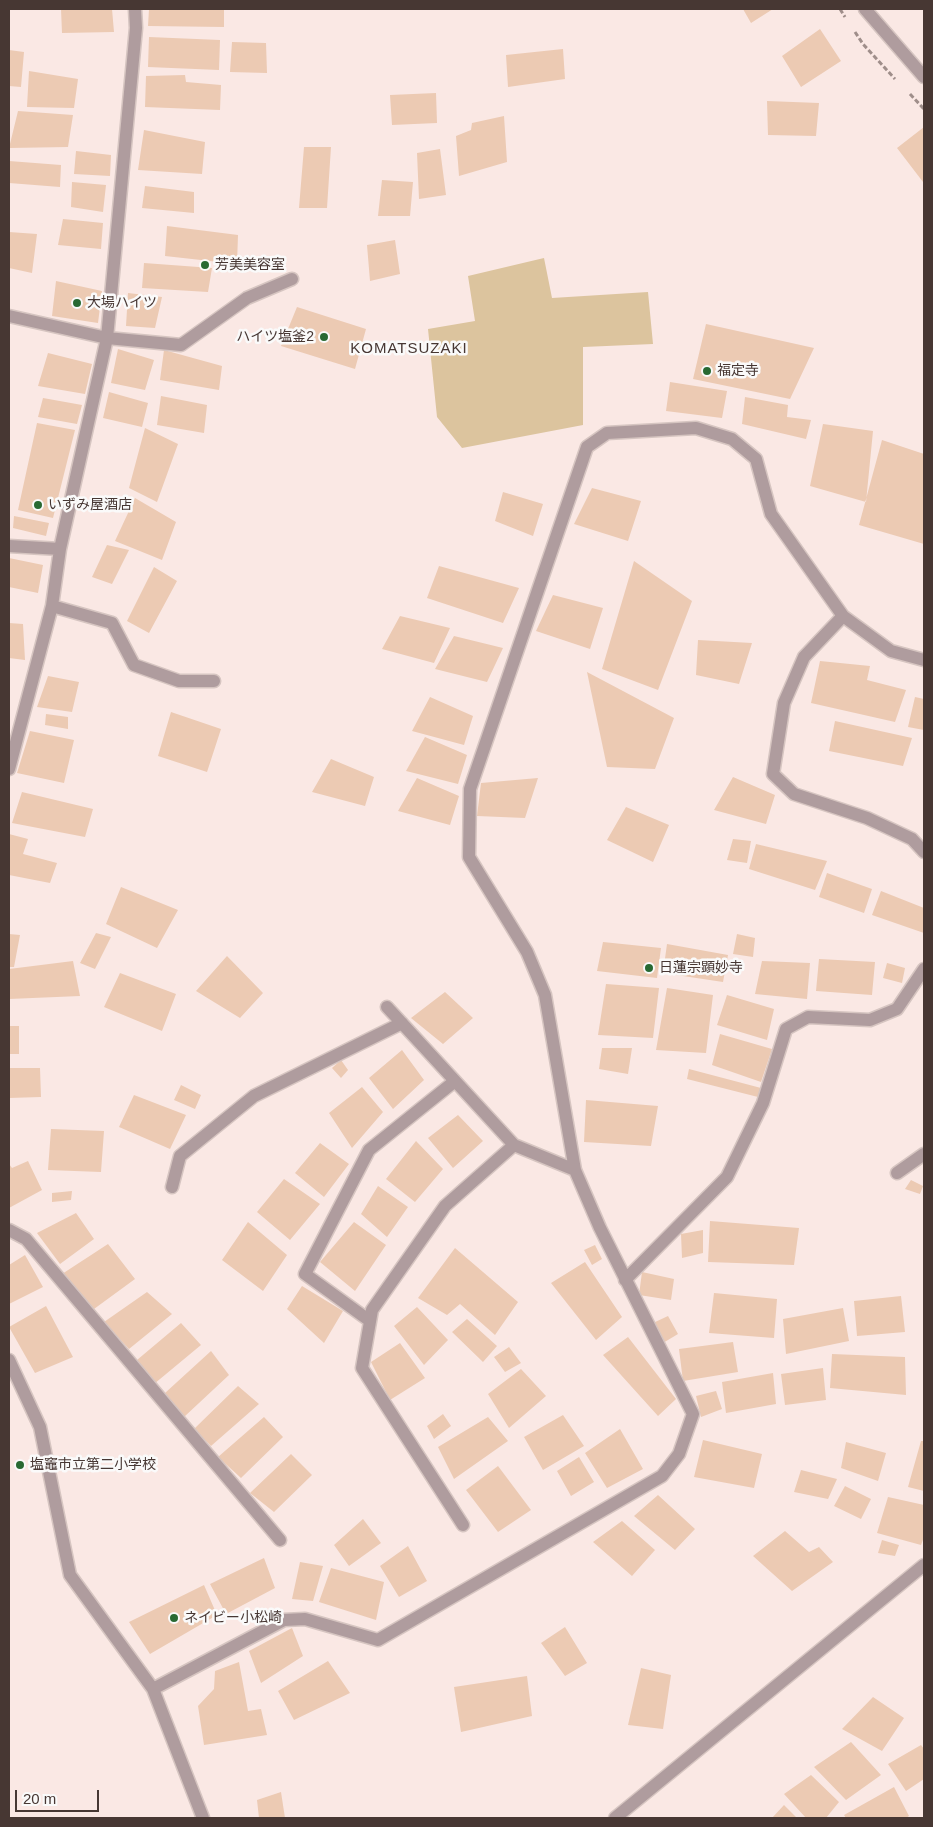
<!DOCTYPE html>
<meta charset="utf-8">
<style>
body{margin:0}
#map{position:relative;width:933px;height:1827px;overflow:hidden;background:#fae8e4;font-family:Helvetica,sans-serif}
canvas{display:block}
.frame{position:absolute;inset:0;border:10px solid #473733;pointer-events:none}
.scale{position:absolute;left:15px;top:1790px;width:84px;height:22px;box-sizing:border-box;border:2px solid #473733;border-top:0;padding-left:6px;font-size:15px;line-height:18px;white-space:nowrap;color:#473733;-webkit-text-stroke:4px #fafafa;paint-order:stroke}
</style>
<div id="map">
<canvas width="933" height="1827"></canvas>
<div class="frame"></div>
<div class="scale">20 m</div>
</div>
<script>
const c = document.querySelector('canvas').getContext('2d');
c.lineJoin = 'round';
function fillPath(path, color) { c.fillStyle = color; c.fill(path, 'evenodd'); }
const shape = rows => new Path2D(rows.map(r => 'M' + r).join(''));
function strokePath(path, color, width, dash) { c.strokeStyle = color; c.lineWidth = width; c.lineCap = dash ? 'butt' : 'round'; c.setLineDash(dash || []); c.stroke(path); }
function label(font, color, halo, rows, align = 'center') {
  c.font = font + ' Helvetica,"Noto Sans JP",sans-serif'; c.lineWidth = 5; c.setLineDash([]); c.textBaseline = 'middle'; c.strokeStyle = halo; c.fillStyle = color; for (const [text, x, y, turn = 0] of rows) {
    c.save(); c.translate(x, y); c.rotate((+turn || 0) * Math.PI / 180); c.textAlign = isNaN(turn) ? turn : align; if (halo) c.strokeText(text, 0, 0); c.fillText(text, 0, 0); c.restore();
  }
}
fillPath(shape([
 [544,258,552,298,648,292,653,344,583,347,583,425,462,448,437,417,428,329,475,321,468,276]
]), '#dcc49e');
fillPath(shape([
 [61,9,112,9,114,32,62,33],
 [149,9,224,9,224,27,148,26],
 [743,9,773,9,751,23],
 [820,29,841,61,801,87,782,56],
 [149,37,220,40,219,70,148,67],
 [232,42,266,43,267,73,230,72],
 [563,49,565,79,508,87,506,55],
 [9,50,24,52,21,87,9,86],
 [29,71,78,79,74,108,27,107],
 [185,75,186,82,221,85,220,110,145,107,146,76],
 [436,93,437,123,392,125,390,95],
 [767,101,819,103,816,136,768,135],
 [18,111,73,115,68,147,9,148],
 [504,116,507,162,459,176,456,136,471,130,472,123],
 [924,127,924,181,923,182,897,148],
 [144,130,205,142,202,174,138,170],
 [304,147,331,147,327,208,299,208],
 [440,149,446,195,419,199,417,153],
 [76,151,111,155,110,176,74,174],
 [9,161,61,165,60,187,9,183],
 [382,180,413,182,410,216,378,216],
 [72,182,106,185,103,212,71,207],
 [145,186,194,192,194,213,142,208],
 [63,219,103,223,101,249,58,245],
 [167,226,238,235,237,264,165,256],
 [9,232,37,234,32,273,9,268],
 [395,240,400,274,370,281,367,245],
 [144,263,212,268,208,292,142,288],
 [56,281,102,291,98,323,52,316],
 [128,293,162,297,155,328,126,326],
 [297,307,366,329,355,369,281,346],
 [706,324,814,348,790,399,693,379],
 [118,349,154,360,145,390,111,383],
 [164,350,222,366,219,390,160,380],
 [48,353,92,364,85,394,38,386],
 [670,382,727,391,722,418,666,411],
 [109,392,148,403,142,427,103,418],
 [161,396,207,405,204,433,157,425],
 [745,397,788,405,787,417,811,420,806,439,742,424],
 [43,398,82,405,77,424,38,417],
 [37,423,75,430,53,518,18,510],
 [823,424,873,431,866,502,810,486],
 [145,428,178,444,157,502,129,488],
 [882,440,924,454,924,544,859,525],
 [592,488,641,501,628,541,574,524],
 [503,492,543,504,533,536,495,521],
 [135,498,176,522,162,560,115,541],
 [14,516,49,523,46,536,13,528],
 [107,545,129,550,112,584,92,577],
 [9,558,43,565,38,593,9,587],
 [634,561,692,601,658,690,602,669],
 [439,566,519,588,503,623,427,598],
 [154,567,177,581,149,633,127,621],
 [553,595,603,608,590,649,536,631],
 [400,616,450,628,434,663,382,649],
 [9,623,23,624,25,660,9,658],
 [454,636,503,648,487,682,435,669],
 [698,640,752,643,739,684,696,675],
 [820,661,870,666,867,680,906,690,895,722,811,703],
 [587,672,674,718,655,769,607,767],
 [48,676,79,682,72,712,37,707],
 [430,697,473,716,464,745,412,731],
 [915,697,924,699,924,730,908,727],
 [171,712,221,729,207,772,158,756],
 [46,714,68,717,68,729,45,725],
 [835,721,912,738,903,766,829,751],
 [30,731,74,740,64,783,17,773],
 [425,737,467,755,458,784,406,771],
 [331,759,374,777,365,806,312,792],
 [733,777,775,795,766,824,714,810],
 [417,778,459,796,450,825,398,811],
 [538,778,525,818,477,816,481,783],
 [22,792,93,809,85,837,12,823],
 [626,807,669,825,653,862,607,840],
 [9,834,28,839,23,854,57,863,50,883,9,875],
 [733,839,751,841,747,863,727,860],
 [756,844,827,861,815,890,749,869],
 [827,873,872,889,864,913,819,897],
 [121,887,178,910,157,948,106,924],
 [881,891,924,908,924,933,872,915],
 [96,933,111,937,95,969,80,963],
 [9,934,20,935,14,967,9,967],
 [737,934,755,938,753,957,733,954],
 [603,942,661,948,657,978,597,971],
 [667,944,728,955,723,982,663,973],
 [227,956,263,993,240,1018,196,991],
 [819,959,875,962,872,995,816,991],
 [73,961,80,996,9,999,9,969],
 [762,961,810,963,807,999,755,994],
 [887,963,905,968,902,983,883,978],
 [120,973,176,994,162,1031,104,1007],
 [606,984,659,988,653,1038,598,1035],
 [667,988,713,995,706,1053,656,1050],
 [445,992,473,1018,443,1044,411,1018],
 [727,995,774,1009,767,1040,717,1025],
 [9,1026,19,1026,19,1054,9,1054],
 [720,1034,772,1049,761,1082,712,1065],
 [602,1048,632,1048,628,1074,599,1069],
 [402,1050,424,1080,393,1109,369,1078],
 [341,1060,348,1070,341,1078,332,1068],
 [9,1068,40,1068,41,1097,9,1098],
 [689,1069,761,1088,758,1097,687,1079],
 [181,1085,201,1095,195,1109,174,1100],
 [362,1087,383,1112,352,1148,329,1113],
 [134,1095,186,1115,170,1149,119,1127],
 [586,1100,658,1106,651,1146,584,1142],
 [458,1115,483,1141,453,1168,428,1138],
 [51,1129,104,1131,101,1172,48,1170],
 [416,1141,443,1169,415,1202,386,1179],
 [320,1143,349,1164,324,1197,295,1173],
 [28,1161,42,1190,9,1208,9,1164,12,1168],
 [284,1179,320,1204,290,1240,257,1212],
 [911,1180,923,1186,920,1194,905,1189],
 [378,1186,408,1207,387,1237,361,1214],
 [72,1191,71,1200,52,1202,52,1193],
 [76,1213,94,1239,60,1264,37,1233],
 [710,1221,799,1228,794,1265,708,1262],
 [248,1222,287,1255,263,1291,222,1260],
 [354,1222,386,1245,355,1291,320,1262],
 [703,1230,703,1253,682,1258,681,1234],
 [108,1244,135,1279,94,1309,62,1274],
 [595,1245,602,1259,592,1265,584,1250],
 [455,1248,518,1302,495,1335,460,1304,447,1315,418,1298],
 [25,1255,43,1287,9,1304,9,1265],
 [585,1262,622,1317,596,1340,551,1283],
 [642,1272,674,1279,671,1300,639,1295],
 [302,1286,343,1311,324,1343,287,1309],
 [147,1292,172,1314,129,1349,104,1322],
 [714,1293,777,1299,774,1338,709,1333],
 [901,1296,905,1332,857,1336,854,1301],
 [46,1306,73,1357,35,1373,9,1327],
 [417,1307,448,1340,424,1365,394,1326],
 [843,1308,849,1341,786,1354,783,1319],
 [668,1316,678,1334,663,1343,653,1323],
 [467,1319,497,1346,483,1362,452,1332],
 [181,1323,201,1345,154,1384,137,1360],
 [628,1337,676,1399,658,1416,603,1355],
 [733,1342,738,1372,683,1381,679,1349],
 [400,1343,425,1378,390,1400,371,1362],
 [509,1347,521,1363,505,1372,494,1357],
 [211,1351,229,1375,184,1417,165,1393],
 [832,1354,905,1357,906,1395,830,1388],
 [823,1368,826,1400,785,1405,781,1374],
 [521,1369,546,1396,509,1428,488,1394],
 [773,1373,776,1404,726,1413,722,1382],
 [238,1386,259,1404,211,1446,194,1429],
 [716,1391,722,1409,701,1417,696,1396],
 [443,1414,451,1426,434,1439,427,1426],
 [563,1415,584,1446,543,1470,524,1437],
 [264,1417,283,1437,241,1478,218,1457],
 [488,1417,508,1441,454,1479,438,1447],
 [620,1429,643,1469,607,1488,585,1453],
 [703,1440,762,1454,754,1488,694,1477],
 [921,1441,924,1441,924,1491,908,1487],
 [846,1442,886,1453,878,1481,841,1468],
 [291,1454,312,1475,274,1512,250,1493],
 [579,1457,594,1482,571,1496,557,1471],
 [498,1466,531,1510,498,1532,466,1490],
 [801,1470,837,1479,828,1499,794,1492],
 [845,1486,871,1499,861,1519,834,1506],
 [658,1495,695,1529,675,1550,634,1516],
 [888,1497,924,1505,924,1537,921,1545,877,1533],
 [363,1519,381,1543,349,1566,334,1545],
 [622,1521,655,1550,632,1576,593,1542],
 [785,1531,809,1552,819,1547,833,1562,792,1591,753,1556],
 [882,1540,899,1545,895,1556,878,1553],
 [408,1546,427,1581,399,1597,380,1566],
 [264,1558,275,1588,226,1614,210,1584],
 [300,1562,323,1566,313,1601,292,1599],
 [331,1568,384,1582,376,1620,319,1602],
 [204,1585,217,1615,150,1654,129,1622],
 [565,1627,587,1663,565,1676,541,1643],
 [292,1628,303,1656,261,1683,249,1651],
 [328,1661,350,1693,294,1720,278,1691],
 [239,1662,248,1711,261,1709,267,1735,204,1745,198,1706,214,1689,215,1671],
 [641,1668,671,1675,663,1729,628,1725],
 [527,1676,532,1716,461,1732,454,1687],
 [873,1697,904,1718,882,1751,842,1729],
 [851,1742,881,1775,846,1800,814,1767],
 [921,1745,924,1749,924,1779,906,1791,888,1764],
 [811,1775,839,1802,826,1818,806,1818,784,1794],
 [894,1787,909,1816,906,1818,846,1818,844,1815],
 [281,1792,285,1818,259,1818,257,1800],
 [784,1805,797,1818,772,1818]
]), '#eccab3');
const minor = shape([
 [9,316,107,338,181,345,247,298,292,279],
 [9,546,60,549],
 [52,606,112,623,134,665,179,681,214,681],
 [843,616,804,657,784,703,773,774,794,794,867,818,912,839,924,852],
 [9,769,52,606,60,549,107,338,136,28,135,9],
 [387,1007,514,1145,575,1170],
 [897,1173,924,1154],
 [172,1187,180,1156,254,1096,402,1023],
 [9,1230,26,1239,280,1540],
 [625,1280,727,1177,763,1103,786,1029,808,1017,870,1020,897,1009,924,969],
 [370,1321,305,1274,369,1150,455,1081],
 [9,1360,40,1427,70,1575,153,1689,203,1818],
 [463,1525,362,1368,372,1310,445,1206,514,1145],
 [153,1689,284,1620,305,1619,378,1640,662,1476,679,1454,693,1414,600,1228,575,1170,545,995,527,952,469,857,470,789,587,447,607,433,696,428,732,439,756,459,771,514,843,616,891,651,924,660]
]);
const tertiary = shape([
 [865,9,924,77],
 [615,1818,924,1565]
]);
strokePath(minor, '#d6c5c1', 15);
strokePath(tertiary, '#d6c5c1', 15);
strokePath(shape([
 [840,9,845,17],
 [855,32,863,44,895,79],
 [910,94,924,109]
]), '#9f8e8a', 3, [5, 2.5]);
strokePath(minor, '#af9c9e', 12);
strokePath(tertiary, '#af9c9e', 12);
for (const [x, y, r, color] of [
 [205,265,5,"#286932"],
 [77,303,5,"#286932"],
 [324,337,5,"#286932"],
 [707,371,5,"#286932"],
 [38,505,5,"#286932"],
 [649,968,5,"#286932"],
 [20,1465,5,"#286932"],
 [174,1618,5,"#286932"]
]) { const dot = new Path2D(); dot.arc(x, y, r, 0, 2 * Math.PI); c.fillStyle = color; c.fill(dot); strokePath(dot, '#fafafa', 2); }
label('14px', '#473733', '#fafafa', [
 ["芳美美容室",215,265],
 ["大場ハイツ",87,303],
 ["ハイツ塩釜2",314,337,"right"],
 ["福定寺",717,371],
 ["いずみ屋酒店",48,505],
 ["日蓮宗顕妙寺",659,968],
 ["塩竈市立第二小学校",30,1465],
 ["ネイビー小松崎",184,1618]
], 'left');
c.letterSpacing = '1px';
label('15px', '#473733', '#fafafa', [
 ["KOMATSUZAKI",409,349]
]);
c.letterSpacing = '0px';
</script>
